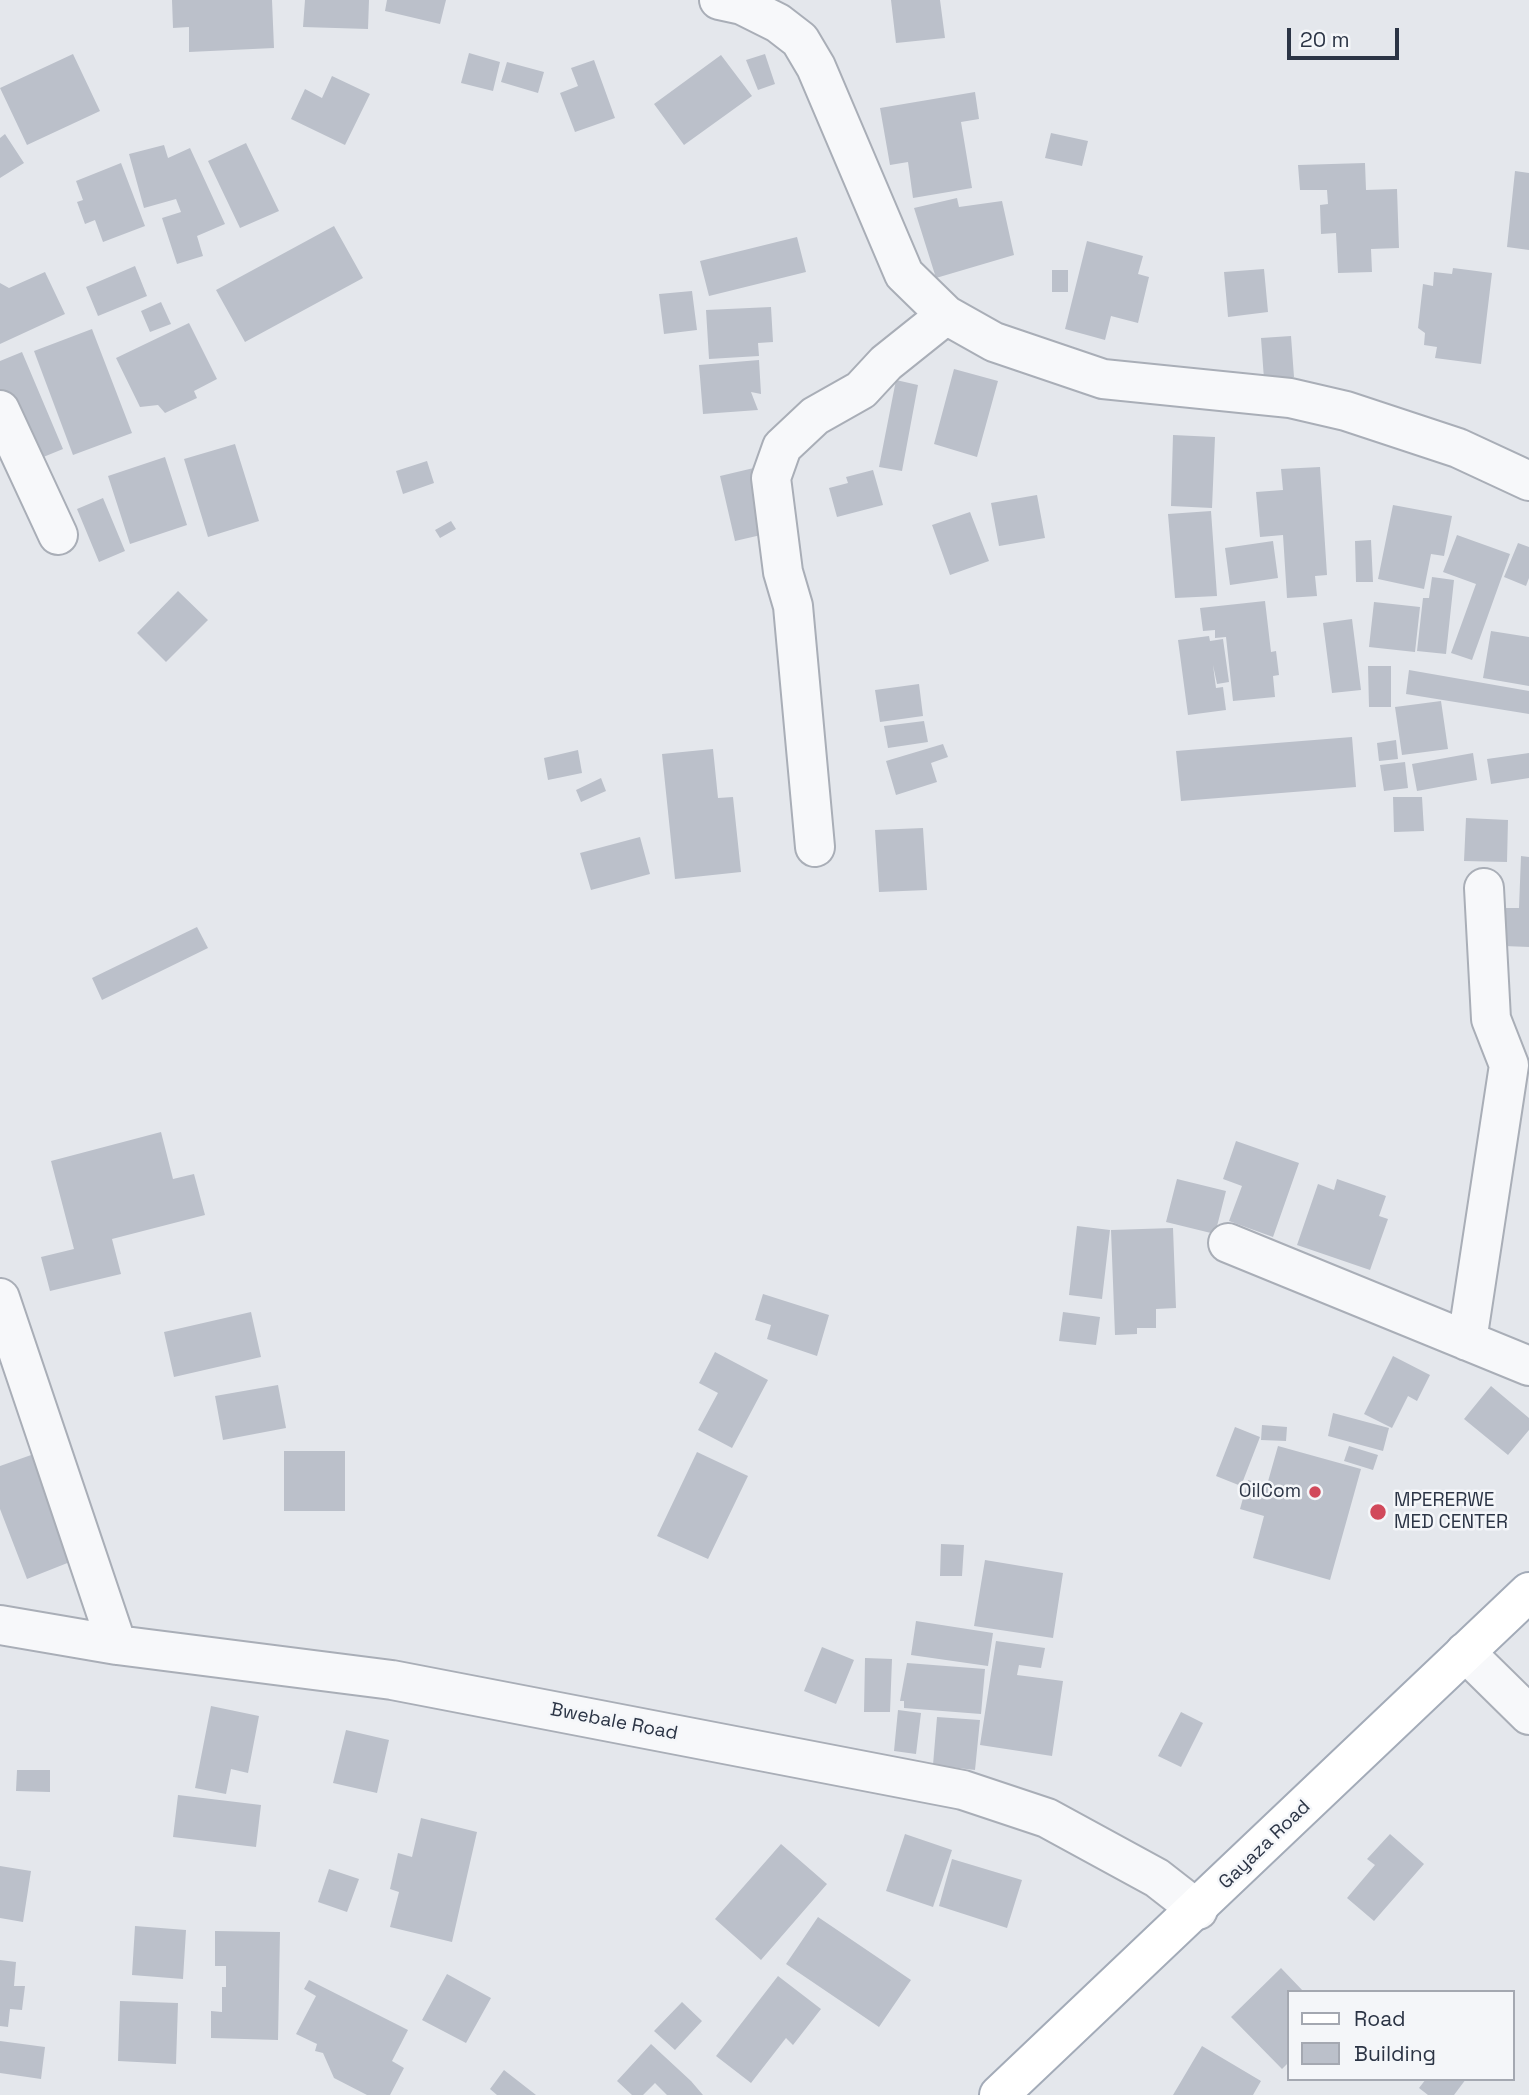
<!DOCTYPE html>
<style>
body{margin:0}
#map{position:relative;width:1529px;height:2095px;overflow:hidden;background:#e4e7ec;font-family:"Space Grotesk",sans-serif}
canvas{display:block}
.legend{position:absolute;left:1287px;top:1990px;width:228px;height:91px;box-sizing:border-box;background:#f4f6f9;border:2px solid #a4a8b1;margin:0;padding:9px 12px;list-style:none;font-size:21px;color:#2b3445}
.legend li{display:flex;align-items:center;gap:14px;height:35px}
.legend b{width:35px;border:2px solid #a4a8b1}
.scale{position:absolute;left:1287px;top:28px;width:112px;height:32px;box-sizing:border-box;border:4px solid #2b3445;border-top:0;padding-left:9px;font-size:21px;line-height:24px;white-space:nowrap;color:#2b3445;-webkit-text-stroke:5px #f4f6f9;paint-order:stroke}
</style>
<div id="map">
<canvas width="1529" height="2095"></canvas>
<ul class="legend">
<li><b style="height:9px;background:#fff"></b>Road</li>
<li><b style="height:19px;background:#bbc0ca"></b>Building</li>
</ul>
<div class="scale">20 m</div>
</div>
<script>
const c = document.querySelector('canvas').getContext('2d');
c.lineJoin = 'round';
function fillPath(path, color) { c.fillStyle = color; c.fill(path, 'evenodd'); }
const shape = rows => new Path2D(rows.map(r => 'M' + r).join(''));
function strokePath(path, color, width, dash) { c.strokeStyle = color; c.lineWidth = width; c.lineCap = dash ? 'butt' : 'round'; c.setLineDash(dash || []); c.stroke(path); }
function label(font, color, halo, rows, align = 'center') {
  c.font = font + ' "Space Grotesk",sans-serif'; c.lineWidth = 5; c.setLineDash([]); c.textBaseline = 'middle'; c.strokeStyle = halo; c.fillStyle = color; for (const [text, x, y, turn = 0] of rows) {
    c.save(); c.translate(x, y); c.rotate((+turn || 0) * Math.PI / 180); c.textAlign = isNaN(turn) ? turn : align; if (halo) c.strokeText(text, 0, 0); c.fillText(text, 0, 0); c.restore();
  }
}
fillPath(shape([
 [172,0,272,0,274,48,189,52,189,27,173,28],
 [305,0,369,0,368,29,303,27],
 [387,0,446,0,440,24,385,11],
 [891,0,940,0,945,38,896,43],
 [469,53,500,62,493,91,461,83],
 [73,54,100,111,27,145,0,88],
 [765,54,775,84,758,90,746,60],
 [721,55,752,96,684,145,654,104],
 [594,60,615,118,575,132,560,93,578,86,571,68],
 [507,62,544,72,538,93,501,82],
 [332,76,370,94,345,145,291,119,305,89,322,98],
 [975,92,979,119,961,122,972,188,913,198,908,162,890,165,880,108],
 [1051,133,1088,141,1082,166,1045,158],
 [5,134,24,163,0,178,0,138],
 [246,143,279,211,240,228,208,161],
 [164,145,168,158,190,148,225,224,197,236,203,256,177,264,162,218,181,212,176,199,144,208,129,154],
 [121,163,145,226,103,242,95,220,85,224,77,202,83,200,76,181],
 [1365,163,1366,190,1397,189,1399,248,1371,249,1372,272,1338,273,1336,233,1321,234,1320,205,1328,204,1327,190,1300,190,1298,165],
 [1515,171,1529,173,1529,250,1507,247],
 [957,198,959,207,1002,201,1014,255,936,278,914,208],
 [334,226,363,278,245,342,216,290],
 [797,237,806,272,709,296,700,261],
 [1087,241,1143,256,1138,274,1149,277,1138,323,1111,316,1105,340,1065,329],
 [135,266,147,296,98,316,86,287],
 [1453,268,1492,273,1481,364,1435,358,1437,347,1424,345,1425,333,1418,328,1423,284,1433,286,1434,272,1452,274],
 [1264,269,1268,312,1228,317,1224,272],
 [1052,270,1068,270,1068,292,1052,292],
 [45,272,65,314,0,344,0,283,9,288],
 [692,291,697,330,664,334,659,294],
 [161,302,171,324,150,332,141,311],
 [771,307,773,342,758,343,759,356,709,359,706,310],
 [189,323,217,379,194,391,197,398,165,413,158,405,140,407,116,358],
 [92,329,132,433,73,455,34,351],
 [1291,336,1294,377,1264,379,1261,338],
 [22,352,63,449,31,462,0,389,0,361],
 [759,360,761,394,751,392,758,410,703,414,699,365],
 [954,369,998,381,977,457,934,444],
 [896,380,918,385,902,471,879,467],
 [1173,435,1215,437,1212,508,1171,506],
 [235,444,259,521,208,537,184,459],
 [165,457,187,525,130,544,108,476],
 [427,461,434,483,403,494,396,471],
 [758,467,774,532,735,541,720,476],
 [1320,467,1327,575,1315,576,1317,596,1287,598,1283,535,1260,537,1256,492,1283,490,1281,469],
 [873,470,883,505,837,517,829,488,848,483,846,477],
 [1037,495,1045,538,999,546,991,503],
 [103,498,125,551,99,562,77,509],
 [1393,505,1452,516,1444,556,1431,554,1424,589,1378,579],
 [1211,511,1217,596,1175,598,1168,514],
 [970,512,989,561,950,575,932,525],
 [451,521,456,529,440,538,435,530],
 [1457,535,1510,554,1472,660,1451,653,1476,584,1443,572],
 [1371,540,1373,582,1356,582,1355,541],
 [1273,541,1278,578,1230,585,1225,548],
 [1518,543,1529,547,1529,578,1526,586,1504,577],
 [1432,577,1454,580,1446,654,1417,651,1423,598,1429,598],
 [178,591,208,620,166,662,137,633],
 [1265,601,1271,652,1276,651,1279,675,1273,676,1275,697,1233,701,1226,637,1215,638,1215,630,1203,631,1200,608],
 [1374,602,1420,607,1415,652,1369,647],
 [1352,619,1361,690,1332,693,1323,623],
 [1491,631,1529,637,1529,686,1483,678],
 [1209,636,1210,641,1223,639,1229,682,1217,684,1213,665,1216,688,1223,687,1226,710,1188,715,1178,640],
 [1368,666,1391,666,1391,707,1369,707],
 [1409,670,1529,691,1529,714,1406,694],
 [919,684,923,716,880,722,875,690],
 [1441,701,1448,749,1402,755,1395,707],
 [924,721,928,742,888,748,884,726],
 [1352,737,1356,787,1181,801,1176,751],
 [1396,740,1398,759,1379,761,1377,743],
 [943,744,948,757,931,763,937,782,896,795,886,761],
 [713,749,718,798,733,797,741,872,675,879,662,754],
 [578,750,582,773,548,780,544,758],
 [1473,753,1477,780,1417,791,1412,764],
 [1529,753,1529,778,1491,784,1487,759],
 [1405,762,1408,788,1384,791,1380,765],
 [601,778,606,791,581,802,576,790],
 [1393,797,1422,797,1424,831,1394,832],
 [1466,818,1508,820,1507,862,1464,861],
 [923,828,927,890,879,892,875,830],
 [640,837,650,874,591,890,580,853],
 [1521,856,1529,857,1529,947,1504,946,1505,908,1519,908],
 [197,927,208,948,102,1000,92,978],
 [161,1132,173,1179,194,1174,205,1215,112,1239,121,1274,50,1291,41,1257,74,1249,51,1161],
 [1236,1141,1299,1163,1273,1237,1229,1221,1242,1186,1223,1179],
 [1177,1179,1226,1191,1215,1234,1166,1222],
 [1337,1179,1386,1196,1379,1216,1388,1219,1370,1270,1297,1245,1318,1184,1334,1190],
 [1077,1226,1110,1230,1102,1299,1069,1295],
 [1173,1228,1176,1308,1156,1309,1156,1328,1137,1328,1137,1334,1115,1335,1111,1230],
 [763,1294,829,1315,817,1356,767,1339,771,1325,755,1320],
 [251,1312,261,1357,174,1377,164,1332],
 [1063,1312,1100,1317,1096,1345,1059,1341],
 [715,1352,768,1380,732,1448,698,1430,718,1393,699,1383],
 [1393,1356,1430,1375,1417,1401,1408,1396,1392,1428,1364,1414],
 [278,1385,286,1428,223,1440,215,1396],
 [1491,1386,1529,1418,1529,1430,1508,1455,1464,1419],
 [1333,1413,1389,1428,1383,1451,1328,1436],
 [1262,1425,1287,1427,1286,1441,1261,1440],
 [1235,1427,1260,1437,1241,1486,1216,1476],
 [1278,1446,1361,1469,1330,1580,1253,1558,1264,1516,1240,1509,1248,1480,1267,1485],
 [1349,1446,1378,1455,1373,1470,1344,1461],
 [284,1451,345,1451,345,1511,284,1511],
 [697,1452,748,1476,708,1559,657,1536],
 [34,1454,75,1560,27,1579,0,1509,0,1466],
 [941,1544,964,1545,962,1576,940,1576],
 [985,1560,1063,1573,1053,1638,974,1626],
 [916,1621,993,1633,988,1666,911,1655],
 [996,1641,1045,1648,1041,1668,1019,1665,1017,1675,1063,1681,1052,1756,980,1745],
 [822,1647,854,1660,836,1704,804,1691],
 [865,1658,892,1659,890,1712,864,1712],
 [907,1663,985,1669,981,1714,904,1708,904,1701,900,1701],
 [211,1706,259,1716,248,1773,231,1769,226,1794,195,1788],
 [898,1710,921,1713,916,1754,894,1751],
 [1181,1712,1203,1723,1181,1767,1158,1756],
 [937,1717,980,1720,975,1770,933,1765],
 [346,1730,389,1740,377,1793,333,1783],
 [17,1770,50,1770,50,1792,16,1791],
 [178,1795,261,1805,256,1847,173,1837],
 [421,1818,477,1832,452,1942,390,1927,399,1892,390,1889,398,1853,412,1857],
 [905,1834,952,1850,933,1907,886,1891],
 [1390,1834,1424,1864,1374,1921,1347,1898,1375,1865,1367,1859],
 [781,1844,827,1884,761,1960,715,1919],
 [952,1859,1022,1880,1007,1928,939,1906],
 [0,1866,31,1871,23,1922,0,1918],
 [329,1869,359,1879,347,1912,318,1902],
 [818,1917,911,1980,879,2027,786,1964],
 [135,1926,186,1930,183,1979,132,1975],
 [215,1931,280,1932,278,2040,211,2038,211,2011,222,2012,222,1987,226,1987,226,1966,215,1966],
 [0,1960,16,1962,14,1986,25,1986,22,2010,10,2009,8,2027,0,2026],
 [1281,1968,1304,1992,1289,1992,1289,2062,1282,2069,1231,2017],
 [447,1974,491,1998,466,2043,422,2020],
 [778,1976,821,2009,793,2045,786,2038,751,2083,716,2056],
 [309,1980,408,2030,392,2061,404,2068,390,2095,367,2095,334,2078,323,2053,315,2051,317,2044,296,2034,316,1996,304,1989],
 [120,2001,178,2003,176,2064,118,2061],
 [682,2002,702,2021,675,2050,654,2031],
 [0,2041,45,2047,41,2079,0,2073],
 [651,2044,691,2081,703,2095,667,2095,655,2083,643,2095,632,2095,617,2081],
 [1202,2046,1261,2081,1253,2095,1173,2095],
 [504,2070,536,2095,497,2095,490,2089],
 [1426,2079,1466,2079,1454,2095,1428,2095,1419,2088]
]), '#bbc0ca');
const minor = shape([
 [719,0,742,5,778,23,800,40,816,67,904,274,946,315,994,342,1103,379,1290,398,1346,411,1458,448,1529,481],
 [0,410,58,535],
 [815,847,793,606,783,572,771,478,782,447,815,416,861,390,886,363,946,315],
 [1228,1243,1529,1366],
 [0,1298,117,1645],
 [1467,1341,1509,1065,1491,1019,1484,888],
 [0,1625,117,1645,392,1680,963,1790,1047,1818,1157,1878,1198,1910],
 [1465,1652,1529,1715]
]);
const major = shape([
 [999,2095,1529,1592]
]);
strokePath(minor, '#a9aeb7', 42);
strokePath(major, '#a3abb8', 42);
strokePath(minor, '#f7f8fa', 38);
strokePath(major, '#fff', 38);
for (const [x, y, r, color] of [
 [1315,1492,7,"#d1495b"],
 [1378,1512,9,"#d1495b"]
]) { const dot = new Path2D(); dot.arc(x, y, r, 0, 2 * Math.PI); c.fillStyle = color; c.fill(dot); strokePath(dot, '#f4f6f9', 2.5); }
label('19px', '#2b3445', '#f4f6f9', [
 ["OilCom",1301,1492],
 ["MPERERWE",1394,1501,"left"],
 ["MED CENTER",1394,1523,"left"]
], 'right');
label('19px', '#2b3445', '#f4f6f9', [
 ["Bwebale Road",614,1722,11],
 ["Gayaza Road",1265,1845,-44]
]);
</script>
